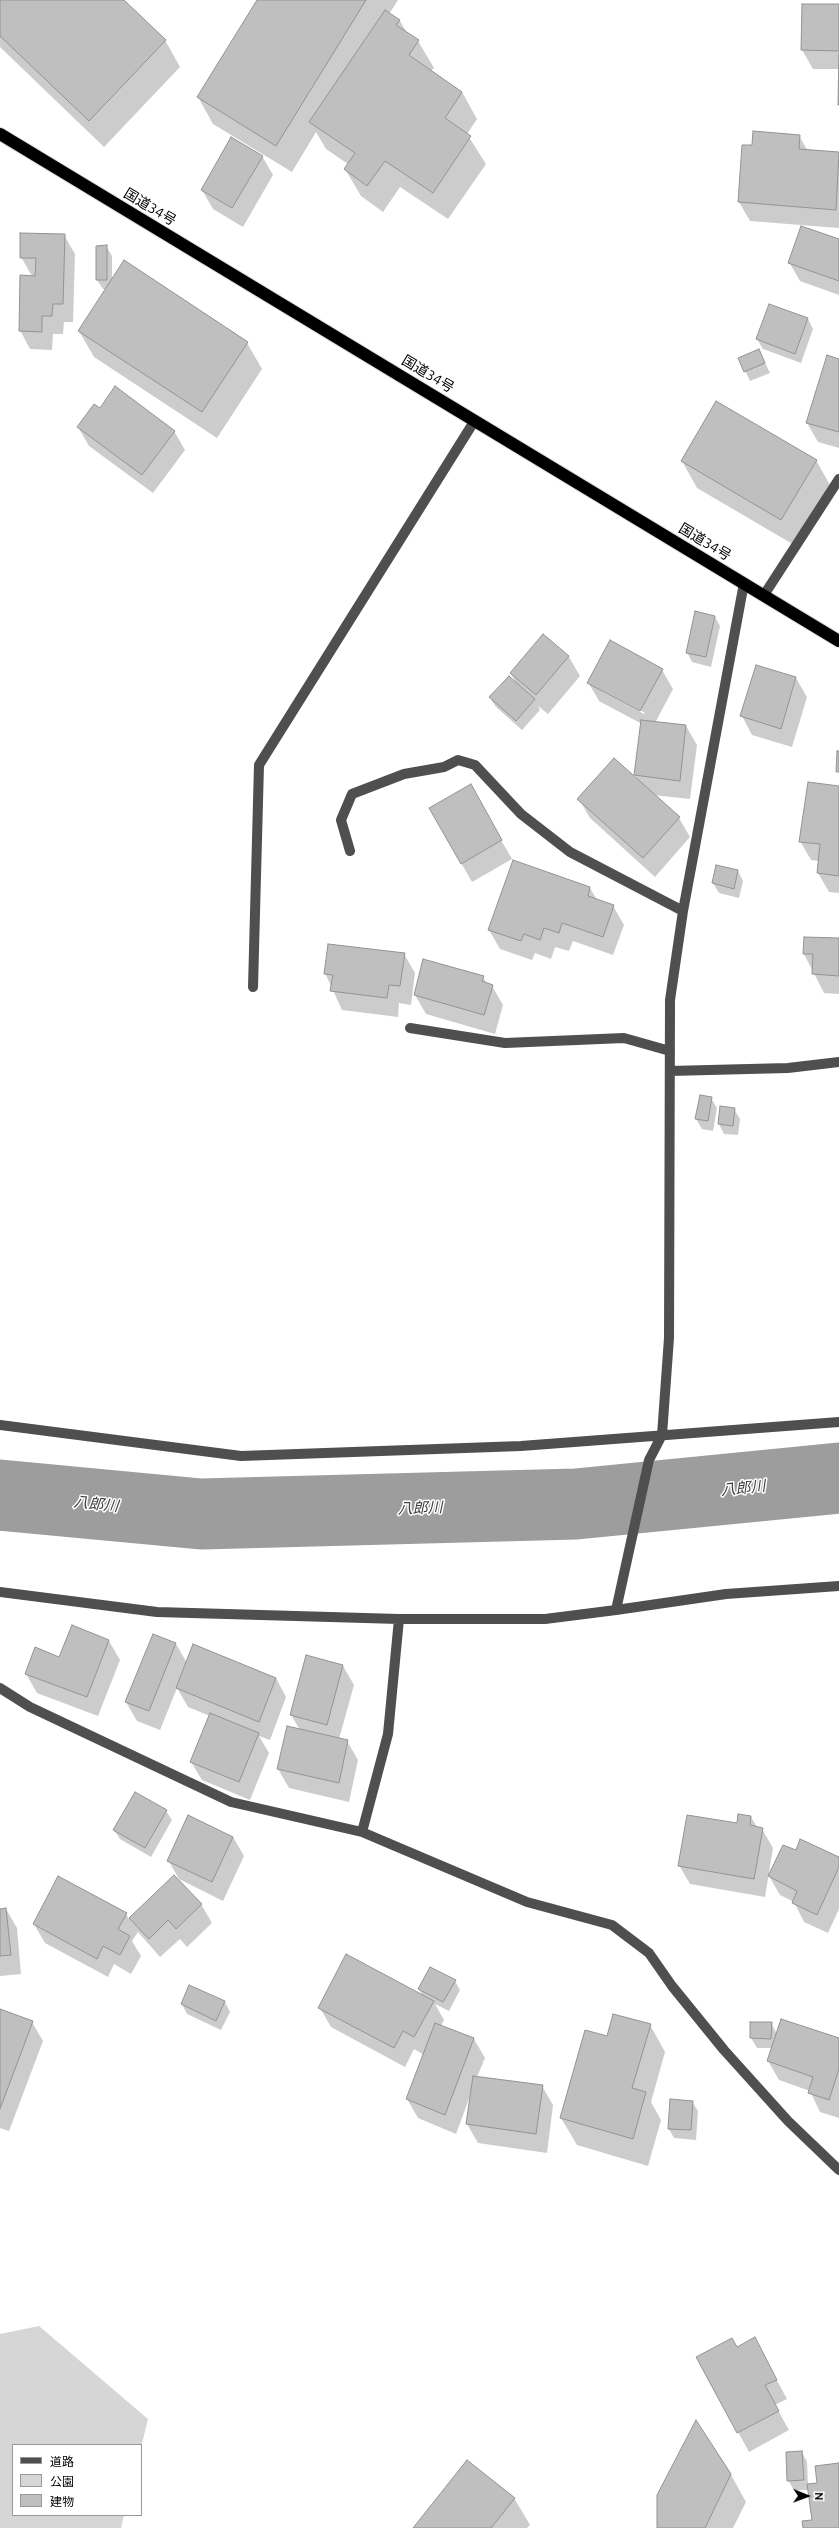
<!DOCTYPE html>
<meta charset="utf-8">
<style>
body{margin:0}
#map{position:relative;width:839px;height:2528px;overflow:hidden;background:#fff;font-family:Ubuntu,"Noto Sans JP",sans-serif}
canvas{display:block}
.legend{position:absolute;left:12px;top:2444px;width:130px;height:72px;box-sizing:border-box;background:#fff;border:1px solid #999;margin:0;padding:5px 7px;list-style:none;font-size:12px;color:#000}
.legend li{display:flex;align-items:center;gap:8px;height:20px}
.legend b{width:20px;border:1px solid #999}
.north{position:absolute;left:787px;top:2476px;width:40px;height:40px;-webkit-text-stroke:3px #fff;paint-order:stroke;rotate:91deg;font-size:11px;font-weight:700;line-height:16px;text-align:center;color:#000}
.north::after{content:'';display:block;margin:auto;width:14px;height:18px;background:#000;clip-path:polygon(50% 0,100% 100%,50% 72%,0 100%)}
</style>
<div id="map">
<canvas width="839" height="2528"></canvas>
<ul class="legend">
<li><b style="height:5px;background:#4f4f4f"></b>道路</li>
<li><b style="height:11px;background:#d6d6d6"></b>公園</li>
<li><b style="height:11px;background:#bfbfbf"></b>建物</li>
</ul>
<div class="north">N</div>
</div>
<script>
const c = document.querySelector('canvas').getContext('2d');
c.lineJoin = 'round';
function fillPath(path, color) { c.fillStyle = color; c.fill(path, 'evenodd'); }
const shape = rows => new Path2D(rows.map(r => 'M' + r).join(''));
function strokePath(path, color, width, dash) { c.strokeStyle = color; c.lineWidth = width; c.lineCap = dash ? 'butt' : 'round'; c.setLineDash(dash || []); c.stroke(path); }
function label(font, color, halo, rows, align = 'center') {
  c.font = font + ' Ubuntu,"Noto Sans JP",sans-serif'; c.lineWidth = 3; c.setLineDash([]); c.textBaseline = 'middle'; c.strokeStyle = halo; c.fillStyle = color; for (const [text, x, y, turn = 0] of rows) {
    c.save(); c.translate(x, y); c.rotate((+turn || 0) * Math.PI / 180); c.textAlign = isNaN(turn) ? turn : align; if (halo) c.strokeText(text, 0, 0); c.fillText(text, 0, 0); c.restore();
  }
}
fillPath(shape([
 [39,2326,148,2419,141,2448,141,2445,13,2445,13,2515,124,2515,121,2528,0,2528,0,2334]
]), '#d6d6d6');
fillPath(shape([
 [0,0,123,0,165,40,180,67,104,147,0,47],
 [258,0,398,0,389,14,400,21,407,33,418,41,434,68,431,71,462,92,477,119,467,134,486,164,448,219,400,187,383,212,361,196,345,169,348,164,326,149,316,132,292,172,213,124,198,97],
 [802,5,839,5,839,69,813,69,802,50],
 [799,136,808,151,839,153,839,228,750,221,739,202,743,146,753,147],
 [262,156,273,175,243,227,213,209,202,190],
 [64,235,75,254,73,322,64,322,63,334,53,334,52,350,30,349,20,330,32,276,21,257],
 [839,240,839,295,800,281,789,262],
 [106,246,112,256,112,280,247,343,262,369,217,438,94,357,79,331,106,289,103,289,97,280],
 [769,305,808,319,813,329,801,363,763,349,757,339],
 [759,350,770,373,750,381,739,358],
 [839,360,839,448,818,442,807,423],
 [100,409,174,431,185,450,153,493,89,446,78,427],
 [816,460,831,487,796,546,697,488,682,461],
 [715,617,720,626,711,667,692,662,687,652],
 [544,635,569,657,580,676,548,714,538,706,540,710,522,730,496,707,490,698,517,684,511,674],
 [662,670,673,689,655,723,686,726,697,745,690,799,653,795,679,818,690,837,655,877,590,818,579,799,639,781,635,775,642,724,599,701,588,682],
 [603,690,645,713,644,714,603,692],
 [796,678,807,697,792,747,752,735,742,716],
 [470,786,512,859,472,882,430,809],
 [839,787,839,893,829,892,818,873,819,861,811,860,800,841],
 [717,866,738,871,743,881,739,898,719,893,713,883],
 [590,888,597,900,613,906,624,925,613,955,573,941,569,951,555,947,551,959,535,953,532,960,500,949,489,930],
 [805,938,839,939,839,994,824,993,804,954],
 [404,954,415,973,411,1005,399,1003,398,1017,342,1010,325,973],
 [483,977,487,984,492,986,503,1005,495,1034,426,1014,415,995],
 [700,1096,711,1098,717,1108,713,1131,702,1129,696,1119],
 [734,1109,740,1119,738,1135,724,1134,719,1124],
 [109,1641,120,1660,98,1716,37,1693,26,1674],
 [176,1644,187,1663,276,1678,286,1697,270,1740,259,1736,269,1753,250,1800,202,1780,191,1762,210,1716,188,1707,177,1688,160,1730,137,1721,126,1702],
 [307,1657,343,1666,354,1685,339,1739,347,1741,358,1760,349,1802,289,1788,278,1769,300,1730,291,1715],
 [166,1811,172,1820,151,1857,120,1839,114,1830],
 [751,1817,757,1827,762,1829,773,1848,765,1897,690,1884,679,1865],
 [233,1837,244,1856,223,1901,179,1879,168,1860],
 [796,1852,839,1858,839,1909,828,1933,804,1922,794,1902,780,1895,769,1876],
 [174,1876,201,1904,212,1923,187,1947,180,1939,160,1957,138,1932,132,1941,141,1956,131,1974,114,1964,108,1977,45,1943,34,1924,126,1914,129,1919],
 [6,1909,17,1928,21,1974,0,1976,0,1910],
 [455,1981,460,1990,449,2011,435,2004,444,2020,441,2026,474,2039,485,2058,477,2077,542,2086,553,2105,547,2153,478,2143,467,2124,470,2096,456,2134,418,2118,407,2099,424,2055,414,2049,405,2067,331,2027,320,2008,423,1996,419,1989],
 [190,1986,225,2002,230,2012,221,2030,187,2014,182,2004],
 [0,2010,32,2022,43,2041,9,2131,0,2128],
 [771,2023,777,2034,839,2039,839,2118,820,2112,810,2091,779,2080,768,2061,772,2048,757,2048,751,2038],
 [650,2025,665,2052,651,2102,661,2120,648,2166,577,2145,561,2118,608,2038],
 [692,2102,698,2111,696,2140,674,2138,669,2129],
 [754,2338,787,2399,775,2405,789,2430,749,2452,697,2357,737,2348],
 [802,2452,807,2462,808,2485,818,2484,839,2464,839,2528,804,2528,813,2521,809,2490,794,2490,788,2480],
 [731,2475,746,2502,733,2528,658,2528,658,2495],
 [514,2498,530,2525,527,2528,414,2528]
]), '#0003');
strokePath(shape([
 [0,1495,201,1514,576,1504,839,1478]
]), '#9d9d9d', 71);
const building = shape([
 [0,0,124,0,166,40,89,121,0,36,0,0],
 [257,0,366,0,276,146,197,97,257,0],
 [802,4,839,4,839,51,801,50,802,4],
 [385,10,400,20,396,25,419,40,409,55,462,92,445,118,471,136,433,193,385,161,367,186,344,169,355,153,309,122,385,10],
 [839,54,839,105,838,105,839,54],
 [753,131,800,135,799,149,839,152,836,210,738,202,742,145,752,145,753,131],
 [231,137,263,156,232,208,201,190,231,137],
 [801,226,839,239,839,281,788,263,801,226],
 [20,233,65,234,63,304,53,304,52,316,42,316,42,332,19,331,20,275,35,276,36,258,20,258,20,233],
 [107,245,107,280,96,280,96,246,107,245],
 [124,260,248,342,202,412,78,331,124,260],
 [769,304,808,318,795,354,756,339,769,304],
 [759,349,765,363,744,372,738,358,759,349],
 [827,355,839,359,839,432,806,423,827,355],
 [115,386,175,431,142,475,77,427,94,404,100,408,115,386],
 [716,401,817,460,781,520,681,461,716,401],
 [695,611,715,616,706,657,686,653,695,611],
 [543,634,569,656,536,695,510,673,543,634],
 [610,640,663,669,640,711,587,683,610,640],
 [756,665,796,677,781,729,740,716,756,665],
 [509,676,535,699,516,721,489,697,509,676],
 [641,720,686,725,680,781,634,775,641,720],
 [837,751,839,751,839,772,836,772,837,751],
 [614,758,680,817,643,858,577,799,614,758],
 [808,782,839,786,839,876,817,873,820,844,799,842,808,782],
 [471,784,502,840,461,864,429,808,471,784],
 [513,860,590,887,588,896,614,905,603,937,562,923,559,933,544,928,540,940,524,934,521,941,488,930,513,860],
 [716,865,738,870,734,889,712,883,716,865],
 [804,937,839,938,839,976,812,974,813,954,803,954,804,937],
 [328,944,405,953,400,986,389,985,387,998,330,991,333,975,324,974,328,944],
 [423,959,484,976,482,981,493,985,484,1015,414,995,423,959],
 [700,1095,712,1097,708,1121,695,1119,700,1095],
 [720,1106,735,1108,733,1126,718,1124,720,1106],
 [72,1625,109,1640,87,1697,25,1674,35,1647,59,1657,72,1625],
 [153,1634,176,1643,149,1711,125,1702,153,1634],
 [193,1644,276,1678,259,1722,176,1688,193,1644],
 [306,1655,343,1665,327,1725,290,1715,306,1655],
 [210,1713,259,1733,239,1782,190,1762,210,1713],
 [287,1726,348,1740,339,1783,277,1769,287,1726],
 [135,1792,167,1810,145,1848,113,1830,135,1792],
 [738,1814,751,1816,750,1825,763,1828,754,1879,678,1866,687,1815,737,1823,738,1814],
 [188,1815,233,1837,212,1882,167,1861,188,1815],
 [800,1839,839,1857,839,1867,817,1915,792,1903,797,1891,768,1876,783,1845,796,1850,800,1839],
 [174,1875,202,1904,176,1929,168,1920,149,1939,129,1918,174,1875],
 [58,1876,127,1913,118,1929,130,1936,120,1955,103,1946,97,1959,33,1924,58,1876],
 [6,1908,11,1955,0,1956,0,1909,6,1908],
 [346,1954,434,2001,414,2037,403,2031,394,2048,318,2008,346,1954],
 [430,1967,456,1980,443,2002,418,1989,430,1967],
 [189,1985,225,2001,216,2021,181,2004,189,1985],
 [0,2009,33,2021,0,2109,0,2009],
 [613,2014,651,2024,632,2088,646,2092,633,2139,560,2118,585,2030,607,2036,613,2014],
 [781,2019,839,2038,839,2069,829,2100,808,2093,813,2077,767,2061,781,2019],
 [750,2022,772,2022,771,2039,750,2038,750,2022],
 [435,2023,474,2038,445,2115,406,2099,435,2023],
 [473,2076,543,2085,536,2134,466,2124,473,2076],
 [670,2099,693,2101,691,2130,668,2129,670,2099],
 [755,2337,777,2380,765,2385,779,2411,737,2433,696,2357,732,2338,737,2347,755,2337],
 [696,2420,731,2474,705,2528,657,2528,657,2495,696,2420],
 [802,2451,804,2480,787,2481,786,2452,802,2451],
 [467,2460,515,2498,491,2528,413,2528,467,2460],
 [839,2463,839,2528,803,2528,802,2521,812,2520,807,2484,817,2483,815,2466,839,2463]
]);
fillPath(building, '#bfbfbf');
strokePath(building, '#939393', 1);
const highway = shape([
 [0,134,839,641]
]);
strokePath(highway, '#dbdbdb', 14);
strokePath(shape([
 [764,595,839,479],
 [350,851,341,820,352,794,404,774,444,767,458,760,475,765,521,814,570,852,683,911],
 [253,987,259,765,475,420],
 [410,1028,505,1043,624,1038,670,1051],
 [670,1071,788,1068,839,1062],
 [0,1425,241,1456,521,1446,839,1422],
 [0,1592,157,1612,399,1619,545,1619,616,1610,649,1460,662,1435,669,1338,670,1000,683,911,744,583],
 [616,1610,726,1594,839,1586],
 [0,1688,30,1707,231,1802,362,1832,527,1902,612,1925,649,1953,672,1986,724,2050,788,2121,839,2170],
 [362,1832,388,1734,399,1619]
]), '#4f4f4f', 10);
strokePath(highway, '#000', 12);
label('14px', '#000', '#fff', [
 ["国道34号",150,207,31],
 ["国道34号",428,374,31],
 ["国道34号",705,542,31]
]);
label('italic 15px', '#3e3e3e', '#fff', [
 ["八郎川",743,1488,-6],
 ["八郎川",96,1504,6],
 ["八郎川",420,1508,-2]
]);
</script>
